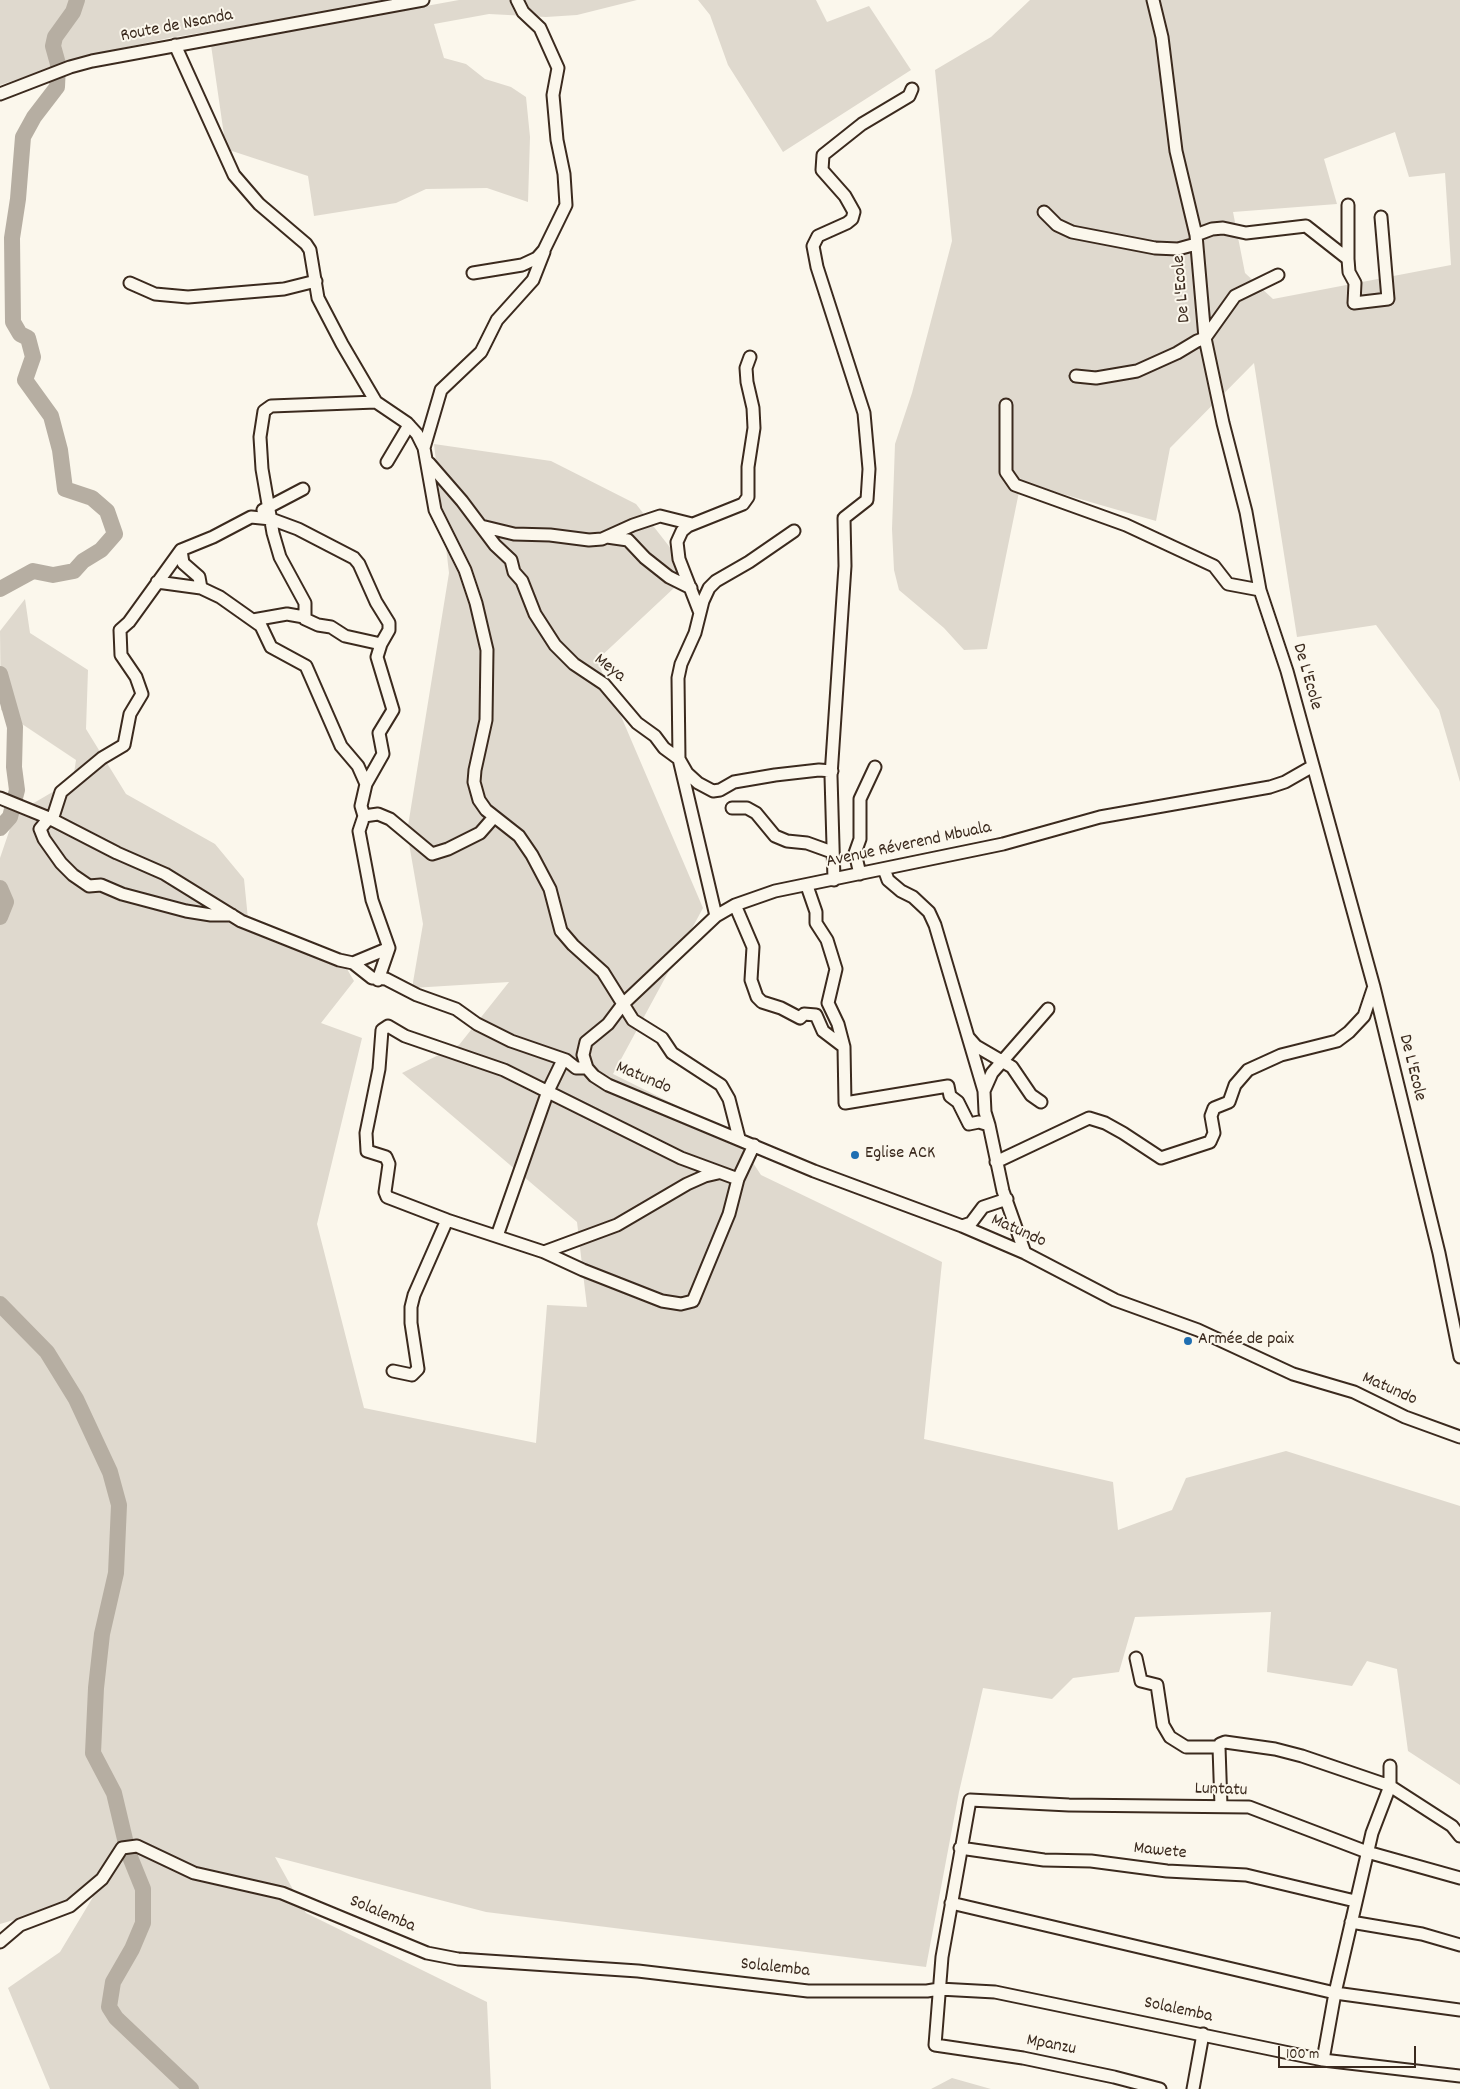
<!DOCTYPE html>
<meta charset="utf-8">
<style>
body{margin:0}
#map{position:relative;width:1460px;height:2089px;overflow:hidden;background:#fbf7ec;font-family:Dekko,sans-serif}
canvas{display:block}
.scale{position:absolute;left:1278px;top:2046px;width:138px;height:22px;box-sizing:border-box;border:2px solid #3b2a1e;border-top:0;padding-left:6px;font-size:15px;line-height:18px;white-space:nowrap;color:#3b2a1e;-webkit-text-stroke:4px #fbf7ec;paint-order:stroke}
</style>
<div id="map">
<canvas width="1460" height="2089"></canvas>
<div class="scale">100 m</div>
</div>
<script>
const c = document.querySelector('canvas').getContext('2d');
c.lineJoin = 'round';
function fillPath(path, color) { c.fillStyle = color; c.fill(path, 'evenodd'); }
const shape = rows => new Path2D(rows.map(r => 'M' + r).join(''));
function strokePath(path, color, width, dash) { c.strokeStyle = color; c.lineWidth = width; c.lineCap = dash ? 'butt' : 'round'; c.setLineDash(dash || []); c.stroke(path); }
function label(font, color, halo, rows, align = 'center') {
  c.font = font + ' Dekko,sans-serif'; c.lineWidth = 4; c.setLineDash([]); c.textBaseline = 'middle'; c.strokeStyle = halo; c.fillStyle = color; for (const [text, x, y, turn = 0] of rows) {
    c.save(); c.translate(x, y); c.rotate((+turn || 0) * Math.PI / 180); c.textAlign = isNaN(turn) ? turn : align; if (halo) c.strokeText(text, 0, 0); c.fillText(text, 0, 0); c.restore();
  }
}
fillPath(shape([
 [0,0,400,0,169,38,95,54,0,85],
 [459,0,637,0,577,15,546,17,489,14,434,24,444,58,466,64,485,79,511,87,526,97,530,137,528,202,487,188,426,189,396,203,314,216,308,176,226,149,211,45],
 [698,0,816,0,827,22,869,6,911,70,783,152,728,65,710,15],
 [1030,0,1460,0,1460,782,1439,710,1376,625,1297,637,1254,363,1170,448,1156,521,1021,482,987,649,964,650,944,628,899,590,894,570,892,529,895,444,912,393,952,241,935,70,991,37],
 [1395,132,1409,177,1445,173,1451,265,1273,299,1245,273,1233,212,1337,204,1324,159],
 [434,444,551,461,636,504,690,573,597,660,703,908,613,1074,734,1134,761,1175,942,1262,924,1439,1113,1482,1118,1530,1172,1510,1186,1478,1286,1451,1460,1506,1460,1785,1408,1751,1397,1669,1367,1661,1352,1686,1267,1672,1271,1612,1135,1617,1119,1672,1073,1678,1052,1699,983,1688,959,1792,926,1967,486,1912,275,1857,306,1913,487,2002,491,2089,50,2089,8,1988,60,1952,93,1897,0,1924,0,858,15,814,73,780,76,760,1,710,0,631,25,599,30,633,88,670,86,729,126,794,215,844,244,879,249,929,347,969,354,981,321,1023,362,1038,317,1224,364,1408,536,1443,547,1305,587,1307,577,1222,402,1073,459,1045,509,982,412,988,423,924,407,832,449,573],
 [952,2078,991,2089,931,2089]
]), '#dfd9ce');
strokePath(shape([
 [0,589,33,571,53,575,74,571,83,561,101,550,115,534,107,511,92,498,65,489,60,450,51,416,25,380,33,357,28,338,20,334,13,322,12,238,18,199,23,137,34,117,57,87,58,64,53,46,55,37,73,12,77,0],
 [0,674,15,727,14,767,17,790,10,817,0,828],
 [0,888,6,902,0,917],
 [0,1304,47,1352,76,1399,110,1472,119,1505,116,1573,102,1634,96,1688,93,1753,114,1793,128,1852,143,1889,143,1923,132,1949,113,1982,109,2007,116,2018,191,2089]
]), '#b6aea2', 16);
const minor = shape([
 [1153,0,1162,37,1176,151,1196,235,1205,338,1223,423,1246,512,1260,590,1287,671,1374,987,1439,1253,1460,1357],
 [175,45,234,175,259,204,306,244,310,250,318,298,342,344,376,402,407,423,417,434,424,448,435,510,465,570,476,603,487,650,486,720,475,770,474,782,479,800,486,810,519,836,532,855,550,889,561,931,573,945,603,972,633,1020,662,1038,672,1053,721,1085,729,1099,739,1138],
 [0,94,70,67,92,61,423,0],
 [1348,205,1348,259,1349,272,1355,283,1354,303,1388,299,1381,217],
 [1044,212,1057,225,1072,232,1155,248,1178,249,1196,244],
 [1196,235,1212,229,1223,228,1246,233,1306,226,1348,259],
 [473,273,522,265,537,258,544,250,566,205,564,174,557,140,553,95,558,68,540,28,523,12,517,0],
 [130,283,155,294,188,297,284,289,316,281],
 [1076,376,1096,378,1137,371,1177,353,1197,341,1205,338,1235,296,1278,275],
 [376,402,271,406,264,411,260,437,262,469,273,533,280,557,305,603,305,619,318,625,331,627,345,636,381,644],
 [1006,405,1006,472,1015,485,1126,525,1214,566,1228,584,1260,590],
 [424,448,441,390,481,352,497,320,533,280,544,252],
 [387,462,409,425],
 [429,463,462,501,495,545,511,560,514,572,522,581,535,614,555,645,574,664,604,684,637,723,655,736,664,748,679,759,687,773,698,783,713,791,720,790,734,782,775,775,819,770,832,771],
 [263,510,303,489],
 [481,526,514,534,550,535,589,540,602,539,633,525,660,516,692,524],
 [607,537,628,540,645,558,669,577,691,588],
 [181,550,183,563,199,577,201,588],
 [157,582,201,588,220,597,261,626,271,647,306,666,341,746,358,766,366,784],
 [700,613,679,559,677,542,682,531,688,526,743,504,748,497,748,467,754,428,753,408,747,382,746,368,750,357],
 [253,620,287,614,304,617],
 [0,798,49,818,117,853,165,874,241,921,339,960,353,963,372,978,386,979,417,995,456,1009,477,1024,511,1041,566,1060,576,1068,587,1068,594,1076,608,1085,814,1171,962,1226,1025,1253,1115,1300,1198,1330,1293,1374,1354,1392,1405,1417,1460,1437],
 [732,808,747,808,756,813,775,836,787,841,807,843,832,852],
 [364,816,378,814,390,819,432,854,448,849,480,833,494,817],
 [49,818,40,829,44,839,61,863,73,875,89,886,101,885,122,894,186,911,211,915,232,915],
 [52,820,61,792,102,758,124,745,130,714,142,694,136,677,121,655,120,630,129,622,181,550,213,537,251,517,271,519,298,529,354,558,359,564,376,602,389,623,389,630,381,644,377,657,393,710,379,733,383,754,366,784,361,806,364,816,359,831,372,900,389,948,353,963],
 [884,869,888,880,901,891,913,897,929,912,935,925,984,1091,985,1112,989,1125],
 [860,874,855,853,860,839,860,799,875,767],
 [834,880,831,776,845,566,844,518,867,500,869,469,864,413,817,267,813,246,818,236,847,223,852,219,854,212,845,196,822,170,823,155,862,124,909,96,912,89],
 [807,886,816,912,816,923,827,940,836,969,828,1003,838,1024,844,1047],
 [735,905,753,947,751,980,757,997,762,1002,781,1008,800,1018,804,1014,816,1015,823,1031,844,1047,845,1103,948,1086,950,1096,958,1102,969,1124,979,1122,989,1125,1003,1191,1025,1253],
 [716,916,679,759,678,678,681,664,695,633,703,601,709,588,716,581,749,562,794,531],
 [378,980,389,948],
 [969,1038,976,1046,1012,1067,1031,1095,1041,1102],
 [587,1068,583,1055,586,1042,608,1024,623,1004,716,916,735,905,775,891,1003,844,1100,817,1270,787,1285,782,1313,766],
 [984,1091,992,1073,1048,1009],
 [996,1162,1089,1118,1105,1123,1123,1133,1161,1158,1210,1142,1214,1133,1211,1116,1214,1108,1229,1102,1235,1085,1248,1070,1281,1055,1337,1041,1349,1032,1364,1016,1373,989],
 [738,1179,729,1214,693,1301,681,1304,662,1301,583,1270,544,1252,447,1220,387,1197,385,1192,389,1164,386,1157,367,1151,366,1133,379,1069,382,1030,388,1026,405,1036,504,1070,681,1158,738,1179,754,1145],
 [962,1226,971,1223,983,1207,1007,1199],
 [497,1236,548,1091,563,1060],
 [544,1252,617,1225,687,1184,705,1176,718,1173],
 [393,1371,412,1375,418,1369,411,1323,411,1307,414,1295,447,1220],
 [1136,1658,1141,1681,1157,1685,1163,1725,1170,1737,1186,1747,1219,1747],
 [1221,1806,1219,1747,1220,1744,1225,1742,1275,1749,1302,1756,1390,1786,1452,1826,1460,1836],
 [960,1848,1044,1860,1091,1861,1167,1871,1246,1875,1355,1901],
 [951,1903,1335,1993,1460,2010],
 [1351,1922,1422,1934,1460,1945],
 [0,1942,20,1925,70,1906,102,1879,122,1848,137,1846,194,1873,282,1893,427,1953,458,1959,638,1971,808,1991,927,1991,939,1989,995,1992,1323,2060,1460,2076],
 [1323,2060,1335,1993,1372,1833,1390,1786,1390,1766],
 [1160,2089,1114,2077,1023,2058,935,2045,942,1957,970,1800,1069,1805,1249,1807,1367,1852,1460,1878],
 [1193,2089,1203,2034]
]);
strokePath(minor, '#3b2a1e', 15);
strokePath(minor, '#fbf7ec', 11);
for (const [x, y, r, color] of [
 [855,1155,5,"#1f6fb2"],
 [1188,1341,5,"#1f6fb2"]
]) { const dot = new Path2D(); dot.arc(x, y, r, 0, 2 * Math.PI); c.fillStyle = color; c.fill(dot); strokePath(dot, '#fbf7ec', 2); }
label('18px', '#3b2a1e', '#fbf7ec', [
 ["Route de Nsanda",177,27,-11],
 ["De L'Ecole",1183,289,-95],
 ["Meya",609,669,38],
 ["De L'Ecole",1306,677,74],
 ["Avenue Réverend Mbuala",909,846,-12],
 ["De L'Ecole",1411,1068,76],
 ["Matundo",643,1079,23],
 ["Matundo",1018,1232,24],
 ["Matundo",1389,1390,24],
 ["Luntatu",1221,1791,2],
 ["Mawete",1160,1852,6],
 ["Solalemba",382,1915,23],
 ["Solalemba",775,1969,6],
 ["Solalemba",1178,2011,12],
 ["Mpanzu",1051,2046,11]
]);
label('18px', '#3b2a1e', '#fbf7ec', [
 ["Eglise ACK",865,1155],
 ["Armée de paix",1198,1341]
], 'left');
</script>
